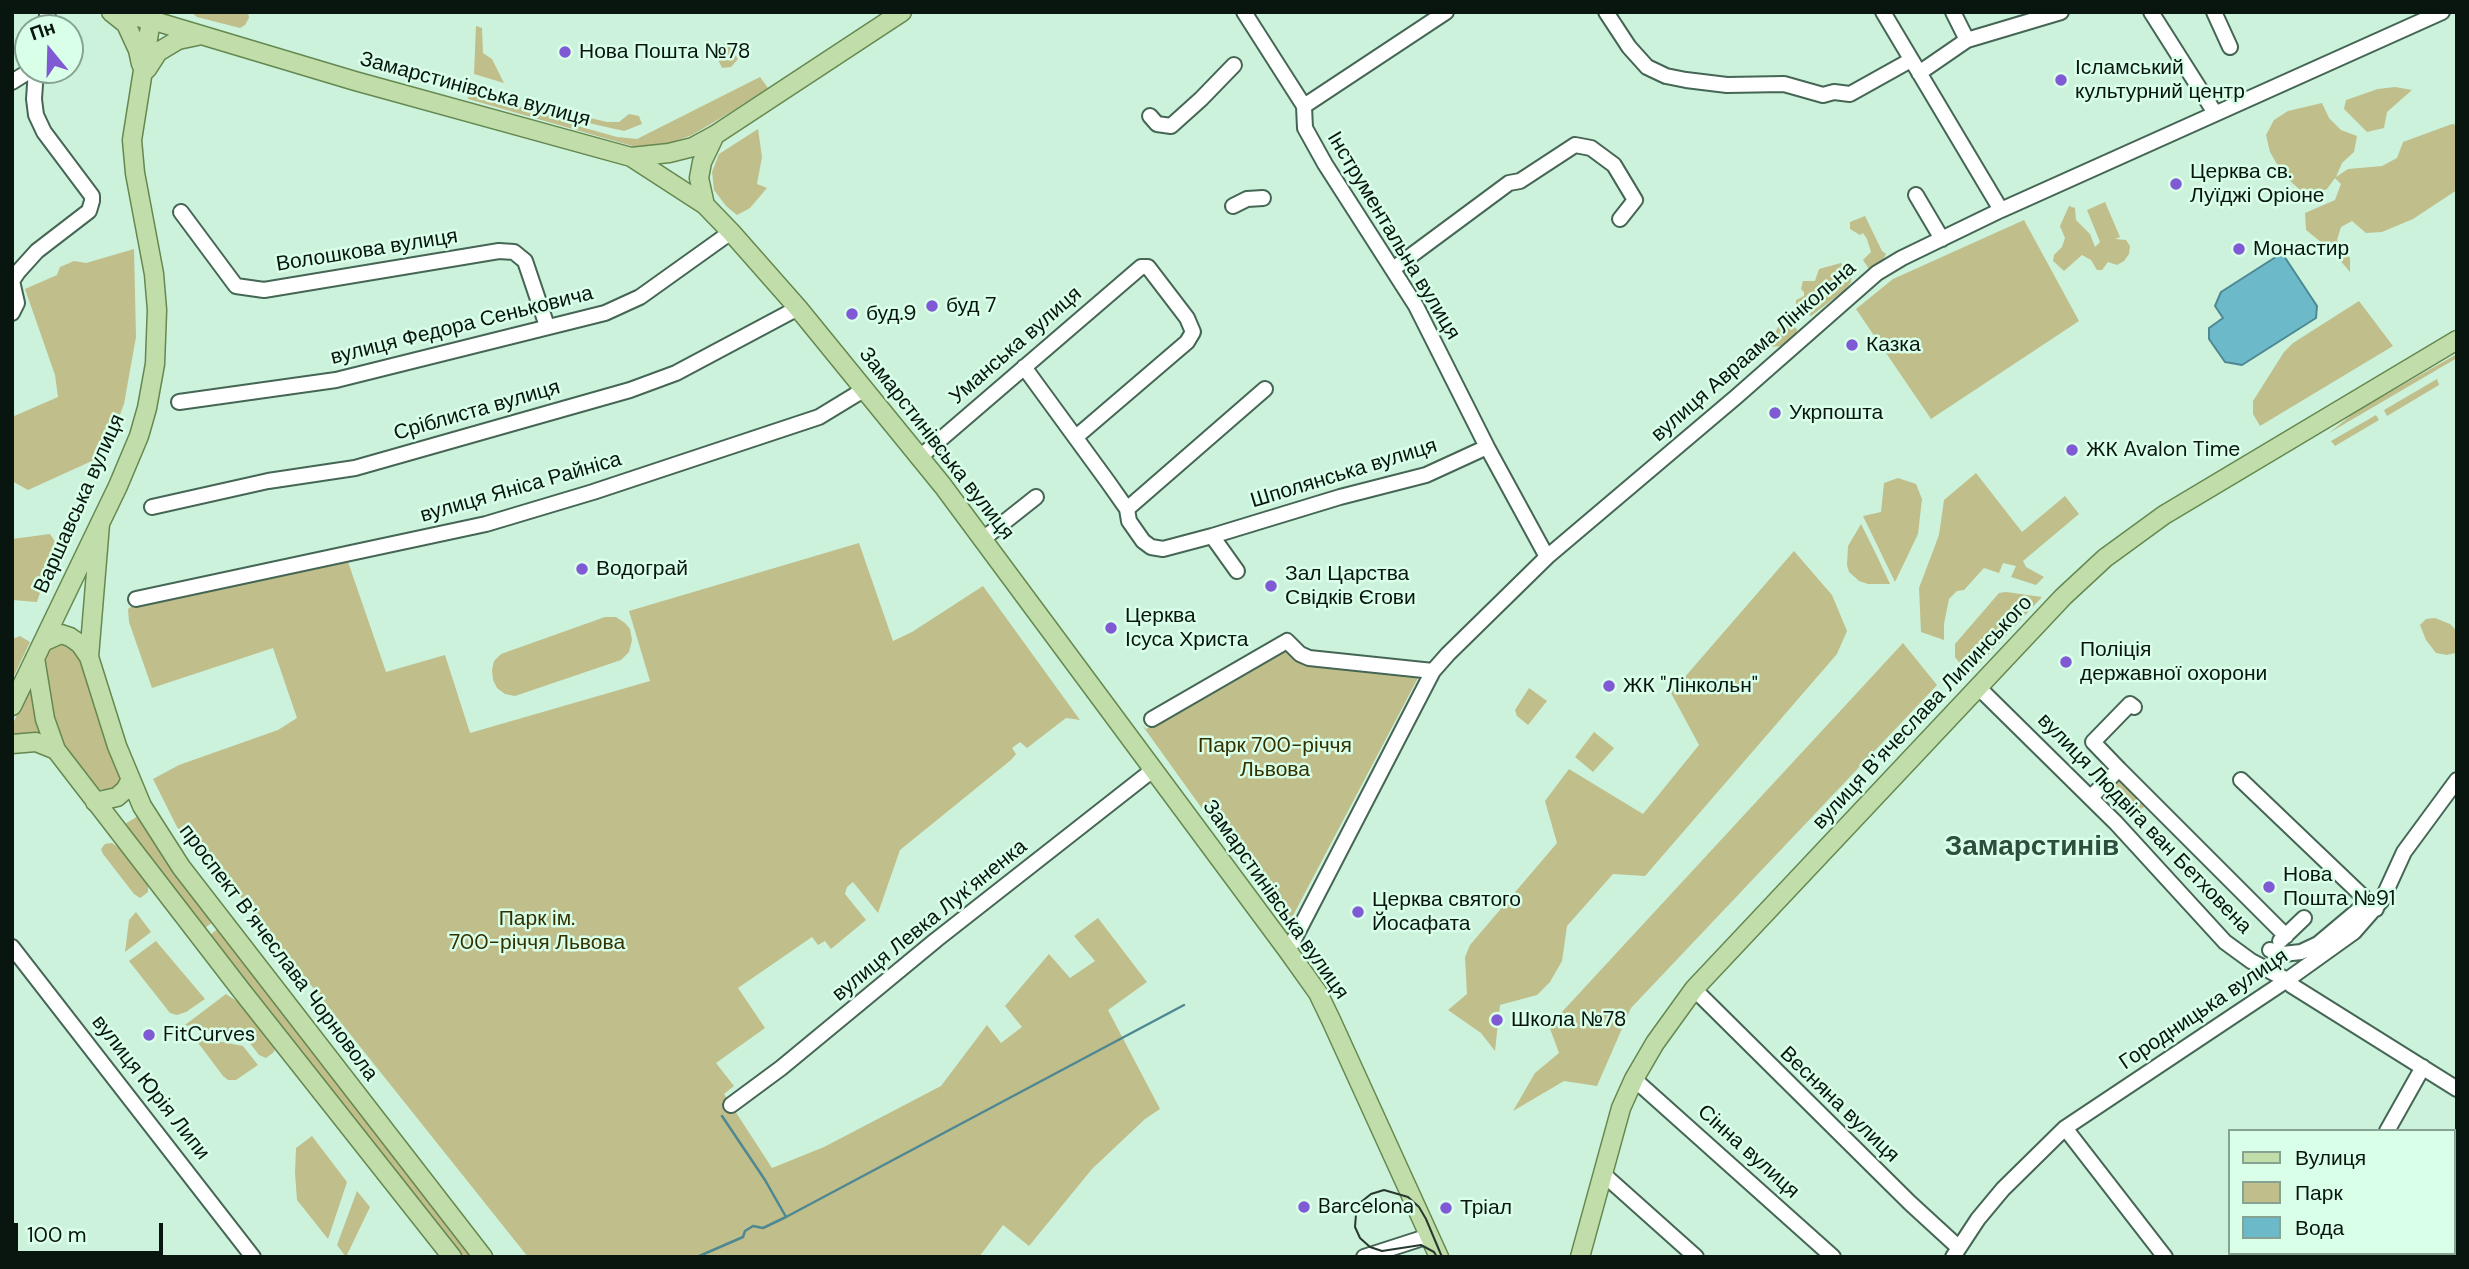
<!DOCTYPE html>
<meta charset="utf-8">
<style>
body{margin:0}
#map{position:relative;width:2469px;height:1269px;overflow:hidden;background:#ccf2dc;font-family:"DM Sans",sans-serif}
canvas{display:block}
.frame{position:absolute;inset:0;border:14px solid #09160f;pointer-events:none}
.legend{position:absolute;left:2228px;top:1129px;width:228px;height:126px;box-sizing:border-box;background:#d9ffe9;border:2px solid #86a292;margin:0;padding:9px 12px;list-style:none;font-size:21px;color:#09160f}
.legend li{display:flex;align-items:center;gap:14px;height:35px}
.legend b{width:35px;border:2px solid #86a292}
.north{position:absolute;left:14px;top:14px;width:70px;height:70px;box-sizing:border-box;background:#d9ffe9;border:2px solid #86a292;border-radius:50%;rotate:341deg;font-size:19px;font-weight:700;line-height:28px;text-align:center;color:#09160f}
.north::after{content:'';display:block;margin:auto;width:24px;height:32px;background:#805ad4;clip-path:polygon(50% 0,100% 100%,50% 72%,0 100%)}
.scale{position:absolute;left:14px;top:1223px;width:149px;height:32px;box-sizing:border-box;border:4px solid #09160f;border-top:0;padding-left:9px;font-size:21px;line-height:24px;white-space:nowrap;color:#09160f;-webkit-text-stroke:5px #d9ffe9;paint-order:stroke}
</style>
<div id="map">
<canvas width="2469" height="1269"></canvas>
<div class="frame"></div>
<ul class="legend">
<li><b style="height:9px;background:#c0ddaa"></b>Вулиця</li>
<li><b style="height:19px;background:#c0be8a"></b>Парк</li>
<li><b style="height:19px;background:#6cb9ca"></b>Вода</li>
</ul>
<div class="north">Пн</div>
<div class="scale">100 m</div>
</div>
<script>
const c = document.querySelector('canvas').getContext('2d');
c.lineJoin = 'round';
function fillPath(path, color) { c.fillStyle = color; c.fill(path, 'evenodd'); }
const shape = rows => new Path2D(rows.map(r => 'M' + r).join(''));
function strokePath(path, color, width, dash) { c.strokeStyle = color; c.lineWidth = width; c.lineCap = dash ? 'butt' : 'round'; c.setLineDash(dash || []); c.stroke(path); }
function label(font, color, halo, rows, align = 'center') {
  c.font = font + ' "DM Sans",sans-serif'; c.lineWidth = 5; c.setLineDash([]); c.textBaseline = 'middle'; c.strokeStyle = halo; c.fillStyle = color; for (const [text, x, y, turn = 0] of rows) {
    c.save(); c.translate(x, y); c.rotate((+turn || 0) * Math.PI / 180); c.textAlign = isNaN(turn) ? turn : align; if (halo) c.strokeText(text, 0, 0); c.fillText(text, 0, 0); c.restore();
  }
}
fillPath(shape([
 [191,12,248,12,249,18,245,25,240,28,197,17],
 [476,26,482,28,483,53,492,59,504,83,474,74],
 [727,43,738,59,731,67,722,68,713,49],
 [760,77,768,88,729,113,692,135,661,146,649,147,636,147,611,140,468,99,469,94,545,113,567,123,617,137,637,139],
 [2395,87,2412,90,2387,112,2384,128,2367,132,2344,109,2346,100,2378,89],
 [527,103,607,122,619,122,629,114,639,116,642,124,624,131,571,119,549,108],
 [2322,103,2329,118,2341,130,2357,136,2354,152,2342,163,2336,177,2348,169,2382,166,2397,158,2403,142,2452,124,2457,125,2457,190,2413,219,2382,232,2366,233,2352,221,2341,227,2337,240,2350,258,2350,272,2332,251,2306,230,2305,213,2335,200,2341,184,2335,178,2327,189,2312,195,2300,190,2288,179,2278,166,2270,152,2266,135,2274,120,2288,111],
 [758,129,762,157,757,184,767,188,750,208,737,215,726,206,714,190,712,172,719,154],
 [2105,202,2120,237,2115,239,2126,240,2130,246,2129,254,2124,261,2117,265,2108,262,2102,270,2097,270,2091,260,2082,255,2064,271,2053,261,2054,255,2062,247,2065,238,2060,226,2069,206,2075,208,2076,220,2090,234,2095,247,2100,242,2087,210],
 [1865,216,1882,251,1886,254,1883,260,1876,264,1873,269,1869,269,1863,260,1871,252,1867,239,1863,233,1860,235,1850,229,1850,222],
 [2024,220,2079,321,1931,419,1856,309,1893,279],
 [134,249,136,337,124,404,105,455,28,490,12,481,12,417,58,397,55,375,25,289,57,275,60,267,74,261,86,263],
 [1841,263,1852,275,1851,282,1845,290,1811,316,1796,306,1796,300,1804,296,1804,292,1801,289,1803,281,1815,281,1819,269],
 [2359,301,2393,346,2260,426,2253,414,2253,401,2284,352,2293,343],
 [1789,323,1797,329,1796,334,1782,346,1768,347,1778,327],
 [2457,354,2457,358,2329,433,2355,412],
 [2437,379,2439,385,2387,416,2384,410],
 [2376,415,2379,420,2335,446,2331,441],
 [1976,473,2022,532,2065,496,2079,514,2023,561,2026,567,2044,577,2036,585,2011,577,2016,566,2003,563,1999,573,1984,568,1964,590,1957,591,1949,599,1944,624,1944,640,1921,632,1919,588,1939,535,1944,500],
 [1898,478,1916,484,1922,499,1918,534,1895,582,1863,516,1881,512,1884,483],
 [1861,524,1876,554,1890,584,1868,584,1859,581,1849,572,1847,565,1848,546],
 [50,534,60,549,49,565,37,602,12,600,12,539],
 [859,543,893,641,912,632,983,586,1080,720,1066,718,1027,748,1020,742,1012,748,1016,754,1011,760,900,850,878,913,853,882,847,887,845,894,866,920,831,949,825,941,818,945,812,937,738,988,765,1028,716,1063,734,1086,724,1094,772,1168,824,1147,941,1086,987,1025,1001,1043,1022,1027,1005,1006,1049,954,1070,978,1095,961,1074,936,1098,918,1147,982,1108,1010,1160,1109,1145,1119,1092,1169,1029,1246,1003,1225,979,1257,528,1257,239,895,203,864,177,827,153,779,179,765,278,730,297,718,273,648,152,688,129,622,128,609,136,603,347,559,386,672,445,655,470,733,650,681,629,611],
 [1794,551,1832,595,1847,631,1837,654,1645,876,1613,874,1567,926,1562,961,1550,982,1537,995,1500,1005,1495,1051,1481,1033,1448,1010,1467,994,1465,957,1470,945,1557,843,1545,801,1569,769,1643,814,1699,745,1671,693],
 [2006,592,2042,597,1972,672,1964,669,1955,657,1955,644,1999,593],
 [605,617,616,617,625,623,630,629,632,640,629,652,621,660,515,696,505,694,497,688,493,680,492,670,494,661,501,654],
 [2435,618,2450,624,2456,630,2455,653,2447,655,2436,653,2426,640,2420,625,2426,619],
 [20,636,30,642,12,680,12,639],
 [60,639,78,650,96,713,121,778,114,789,97,790,73,761,60,739,49,709,44,662,48,652,55,641],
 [1903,643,1937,685,1631,1008,1597,1086,1564,1081,1513,1111,1535,1073,1559,1053,1549,1026],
 [1288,648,1304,666,1419,676,1287,927,1142,725,1146,729],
 [34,675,47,739,12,742,12,726],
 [1529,688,1547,701,1528,725,1517,716,1515,710],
 [1594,732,1614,748,1593,772,1575,757],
 [2120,777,2147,804,2133,817,2107,790],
 [140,815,164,857,215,920,204,929,123,825],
 [112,843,125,852,148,885,148,892,140,898,134,894,103,854,101,849,105,844],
 [136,912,151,932,125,952,129,920],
 [220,927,475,1254,471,1257,460,1257,300,1052,210,935],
 [156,941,205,999,186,1012,177,1015,170,1013,129,961],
 [226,994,241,1004,275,1048,274,1052,266,1058,259,1055,242,1033,231,1034,185,1025],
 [197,1037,243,1046,258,1065,236,1080,228,1080,223,1076,196,1040],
 [312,1136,347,1182,328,1239,297,1200,295,1173,296,1148],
 [357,1191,370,1207,346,1257,337,1245]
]), '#c0be8a');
const water = shape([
 [2282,253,2317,306,2316,318,2242,365,2225,362,2209,339,2209,328,2223,318,2215,306,2221,292,2282,253]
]);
fillPath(water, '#6cb9ca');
strokePath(water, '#4e8892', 2);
strokePath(shape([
 [722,1116,765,1180,786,1217,1184,1005],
 [697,1257,743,1237,745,1231,753,1226,763,1228,786,1217]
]), '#4e8892', 2.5);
const minor = shape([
 [1244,12,1304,106,1305,128,1325,164,1416,306,1487,447,1547,557],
 [1606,12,1629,47,1647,67,1666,76,1686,80,1727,85,1784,84,1823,95,1834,92,1850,94,1911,60],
 [1883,12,2001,210],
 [1953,12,1967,40],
 [2151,12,2215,113],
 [2214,12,2230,47],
 [44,28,48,12],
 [1919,73,1967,40,2061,12],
 [12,82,31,70],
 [1304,106,1446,12],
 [1150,116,1157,124,1171,126,1201,99,1234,65],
 [1916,195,1942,239],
 [1233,206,1247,199,1263,198],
 [181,212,236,286,264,290,499,251,514,252,525,261,547,326],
 [1393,269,1509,183,1520,181,1575,145,1591,148,1614,165,1635,200,1620,219],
 [12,313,17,303,12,281,18,272,37,251,89,211,92,201,92,196,44,132,36,115,34,99,36,70],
 [1024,367,1108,482,1127,509,1129,521,1143,541,1151,547,1163,549,1212,536,1237,571],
 [179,402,336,380,605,313,640,297,731,232],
 [920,457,1141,267,1148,267,1187,318,1193,332,1187,342,1076,437],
 [152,507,268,481,355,468,630,390,676,373,798,308],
 [1127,509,1265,389],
 [1212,536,1340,497,1426,475,1487,447],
 [983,539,1036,497],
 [136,599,486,524,593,492,819,417,865,389],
 [1978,687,2116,823,2225,942,2251,961,2287,980,2291,985,2457,1089],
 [1152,719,1287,641,1300,654,1309,658,1433,671],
 [2119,769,2286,936],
 [2241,780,2376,909],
 [2095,793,2119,769,2093,742,2130,704,2134,707],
 [2280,941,2304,918],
 [12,947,253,1257],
 [2270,950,2283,954,2301,952,2318,944,2368,902],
 [1288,951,1433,671,1448,654,1547,557,1736,397,1877,273,1902,258,2001,210,2442,12],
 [1694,989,1910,1203,1958,1247],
 [1634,1079,1833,1257],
 [731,1105,781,1068,936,940,1154,769],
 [2065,1128,2165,1257],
 [2387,1131,2423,1067],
 [2453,1159,2457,1152],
 [1602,1173,1696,1257],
 [1364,1257,1429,1236],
 [1953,1257,1978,1219,2003,1189,2065,1128,2287,980,2354,932,2382,900,2404,852,2457,780],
 [2315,1257,2317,1253]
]);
const major = shape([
 [111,12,126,24,138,50,141,64],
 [113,12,151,20,355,81,631,157,705,205,731,232,798,308,943,486,1288,951,1318,993,1331,1020,1439,1257],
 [147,69,158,52,178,40,197,36],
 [631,157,669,153,693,147,715,135,902,12],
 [705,205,699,178,702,162,715,135],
 [100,524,89,657,117,746,142,806,181,867,483,1257],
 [43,642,61,634,70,637,80,644,89,657],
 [35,658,45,719,56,750,241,990,452,1257],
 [12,706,118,486,139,436,147,408,155,364,157,310,154,274,135,173,132,140,151,20],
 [12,744,36,742,56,750],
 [95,802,117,797,125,790,130,781],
 [1580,1257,1621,1108,1634,1079,1655,1043,1694,989,2063,597,2105,558,2164,515,2457,340]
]);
strokePath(minor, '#456654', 18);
strokePath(major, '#65884f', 21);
strokePath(minor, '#fff', 14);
strokePath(major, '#c0ddaa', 18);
strokePath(shape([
 [1437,1257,1434,1252,1421,1245,1382,1251,1370,1247,1360,1238,1355,1227,1356,1214,1361,1202,1371,1194,1384,1190,1408,1197,1419,1207,1426,1219,1442,1257]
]), '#27382f', 2);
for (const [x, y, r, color] of [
 [565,52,7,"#805ad4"],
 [2061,80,7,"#805ad4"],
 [2176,184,7,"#805ad4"],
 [2239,249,7,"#805ad4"],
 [932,306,7,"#805ad4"],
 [852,314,7,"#805ad4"],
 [1852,345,7,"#805ad4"],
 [1775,413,7,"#805ad4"],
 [2072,450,7,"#805ad4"],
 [582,569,7,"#805ad4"],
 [1271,586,7,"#805ad4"],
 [1111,628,7,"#805ad4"],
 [2066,662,7,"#805ad4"],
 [1609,686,7,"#805ad4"],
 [2269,887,7,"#805ad4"],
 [1358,912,7,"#805ad4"],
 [1497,1020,7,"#805ad4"],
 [149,1035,7,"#805ad4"],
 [1304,1207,7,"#805ad4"],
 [1446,1208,7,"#805ad4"]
]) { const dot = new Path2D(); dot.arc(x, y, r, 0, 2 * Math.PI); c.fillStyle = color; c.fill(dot); strokePath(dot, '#d9ffe9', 2.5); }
label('21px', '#09160f', '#d9ffe9', [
 ["Нова Пошта №78",579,52],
 ["Ісламський",2075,68],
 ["культурний центр",2075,92],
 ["Церква св.",2190,172],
 ["Луїджі Оріоне",2190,196],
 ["Монастир",2253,249],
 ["буд 7",946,306],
 ["буд.9",866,314],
 ["Казка",1866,345],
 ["Укрпошта",1789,413],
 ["ЖК Avalon Time",2086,450],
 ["Водограй",596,569],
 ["Зал Царства",1285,574],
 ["Свідків Єгови",1285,598],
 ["Церква",1125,616],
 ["Ісуса Христа",1125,640],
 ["Поліція",2080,650],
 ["державної охорони",2080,674],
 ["ЖК \"Лінкольн\"",1623,686],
 ["Нова",2283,875],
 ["Пошта №91",2283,899],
 ["Церква святого",1372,900],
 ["Йосафата",1372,924],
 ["Школа №78",1511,1020],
 ["FitCurves",163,1035],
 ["Barcelona",1318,1207],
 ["Тріал",1460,1208]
], 'left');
label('21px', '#09160f', '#d9ffe9', [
 ["Замарстинівська вулиця",475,90,15],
 ["Інструментальна вулиця",1393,236,59],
 ["Волошкова вулиця",367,251,-9],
 ["вулиця Федора Сеньковича",462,326,-14],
 ["Уманська вулиця",1016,346,-41],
 ["вулиця Авраама Лінкольна",1754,352,-41],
 ["Сріблиста вулиця",477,411,-16],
 ["Замарстинівська вулиця",936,444,52],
 ["Шполянська вулиця",1344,474,-17],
 ["вулиця Яніса Райніса",521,488,-16],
 ["Варшавська вулиця",80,504,-66],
 ["вулиця Вʼячеслава Липинського",1923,713,-47],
 ["вулиця Людвіга ван Бетховена",2144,824,46],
 ["Замарстинівська вулиця",1275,900,55],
 ["вулиця Левка Лукʼяненка",930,921,-39],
 ["проспект Вʼячеслава Чорновола",278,953,53],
 ["Городницька вулиця",2204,1010,-34],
 ["вулиця Юрія Липи",150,1088,52],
 ["Весняна вулиця",1839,1105,44],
 ["Сінна вулиця",1748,1152,42]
]);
label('21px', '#343100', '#d9ffe9', [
 ["Парк 700-річчя",1275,746],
 ["Львова",1275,770],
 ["Парк ім.",537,919],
 ["700-річчя Львова",537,943]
]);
label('bold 28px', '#2e4e3d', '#d9ffe9', [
 ["Замарстинів",2032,848]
]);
</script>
